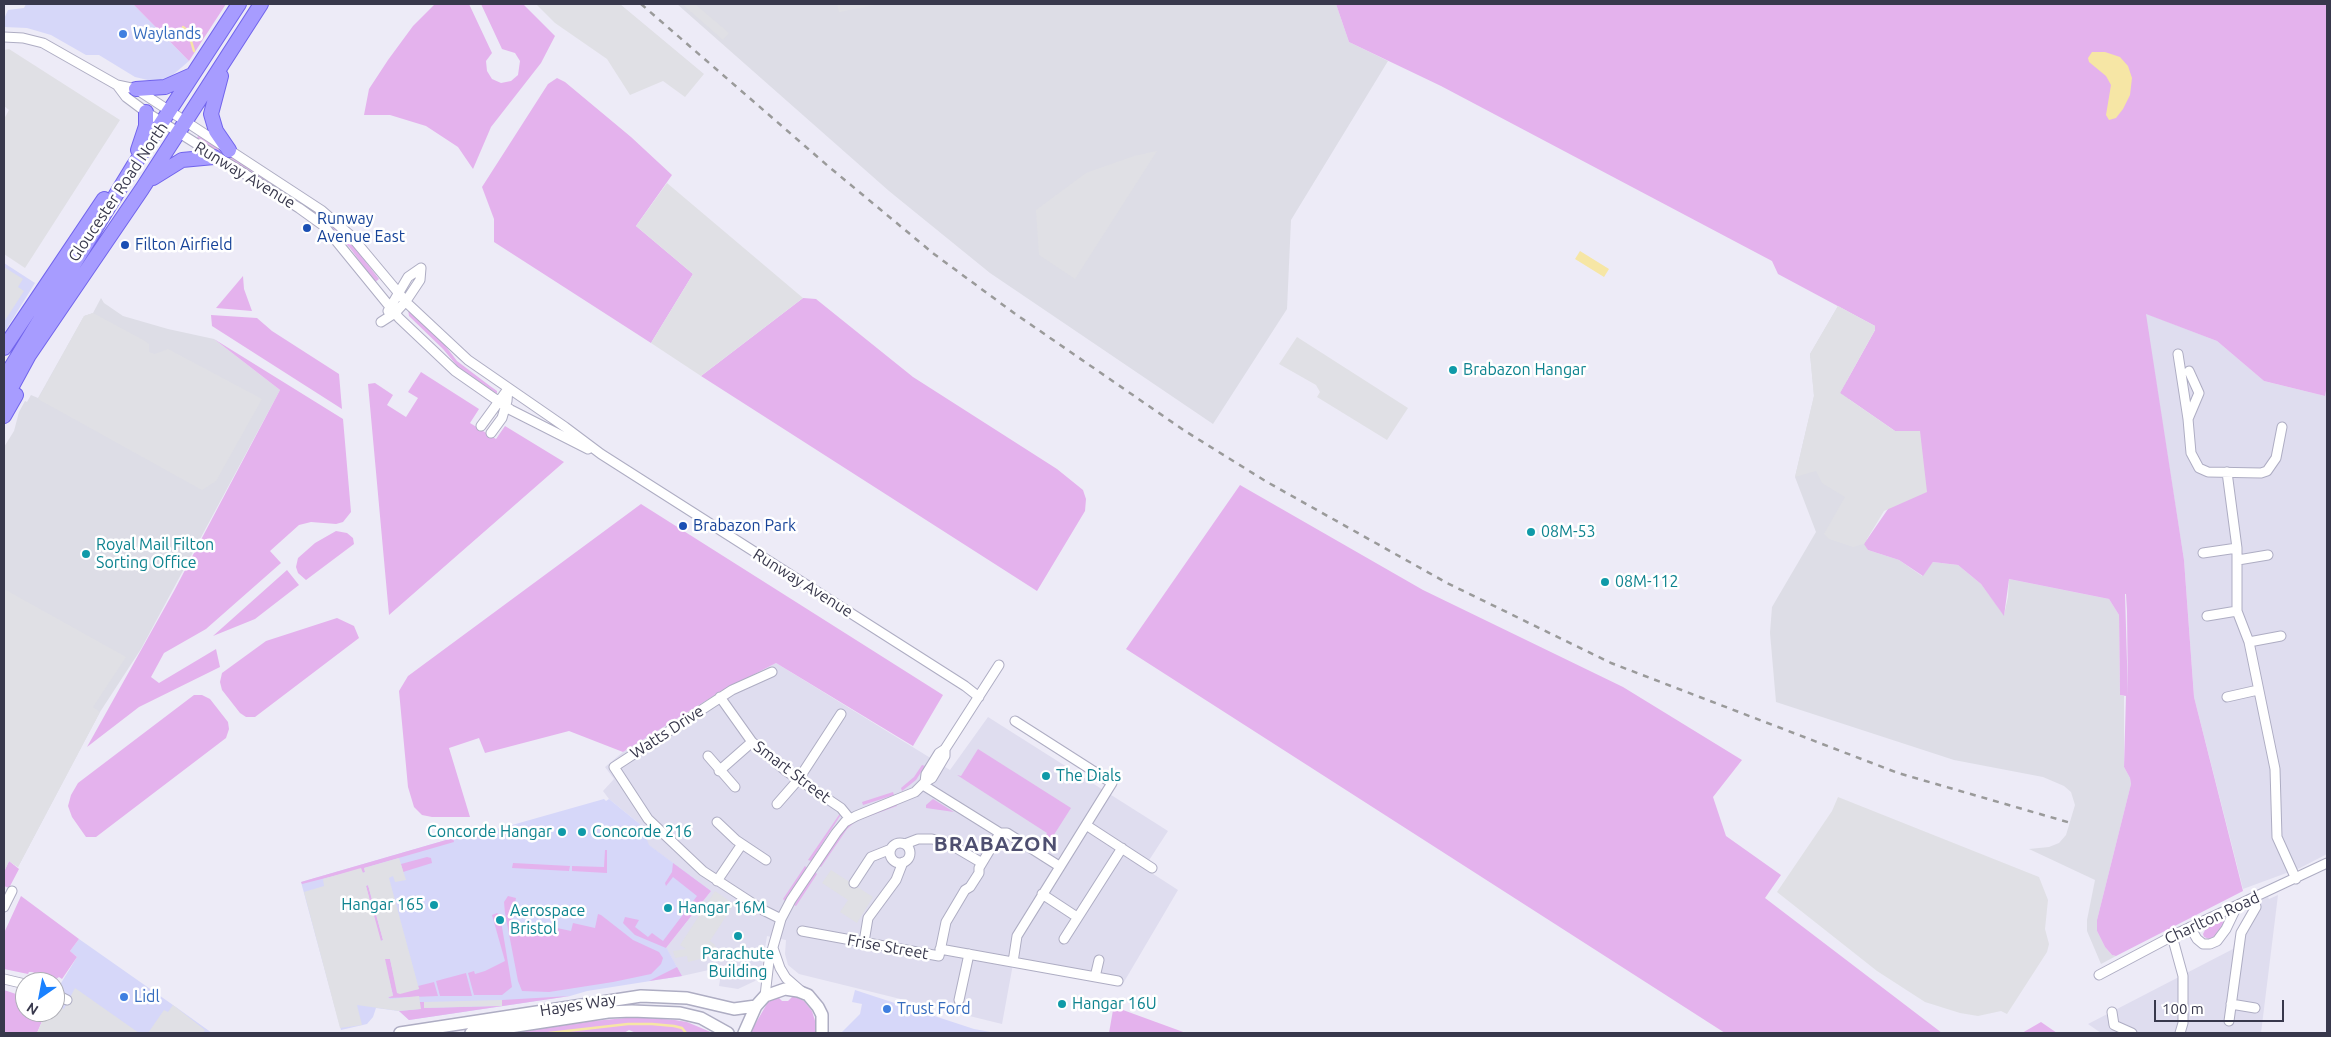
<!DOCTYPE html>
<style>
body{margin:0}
#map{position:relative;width:2331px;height:1037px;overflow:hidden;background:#edebf7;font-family:Ubuntu,sans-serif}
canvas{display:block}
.frame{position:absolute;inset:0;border:5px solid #38384c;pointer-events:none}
.north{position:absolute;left:15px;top:972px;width:50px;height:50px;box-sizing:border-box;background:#fff;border:1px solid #afafb7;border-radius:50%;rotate:213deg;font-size:14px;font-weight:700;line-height:20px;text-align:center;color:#38384c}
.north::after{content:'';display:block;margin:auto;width:18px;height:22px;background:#1a81ff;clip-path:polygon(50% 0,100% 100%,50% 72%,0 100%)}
.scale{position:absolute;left:2154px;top:1000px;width:130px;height:22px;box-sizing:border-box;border:2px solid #38384c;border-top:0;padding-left:6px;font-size:15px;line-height:18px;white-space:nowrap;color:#38384c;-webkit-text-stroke:4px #fff;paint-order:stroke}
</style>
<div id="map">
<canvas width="2331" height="1037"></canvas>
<div class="frame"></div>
<div class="north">N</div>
<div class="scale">100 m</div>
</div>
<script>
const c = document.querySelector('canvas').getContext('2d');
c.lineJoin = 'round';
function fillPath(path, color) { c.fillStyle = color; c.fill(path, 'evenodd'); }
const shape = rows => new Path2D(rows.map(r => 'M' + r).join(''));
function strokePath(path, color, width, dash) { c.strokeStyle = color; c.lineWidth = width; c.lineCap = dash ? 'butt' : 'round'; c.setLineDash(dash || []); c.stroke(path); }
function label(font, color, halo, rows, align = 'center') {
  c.font = font + ' Ubuntu,sans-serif'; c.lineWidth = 5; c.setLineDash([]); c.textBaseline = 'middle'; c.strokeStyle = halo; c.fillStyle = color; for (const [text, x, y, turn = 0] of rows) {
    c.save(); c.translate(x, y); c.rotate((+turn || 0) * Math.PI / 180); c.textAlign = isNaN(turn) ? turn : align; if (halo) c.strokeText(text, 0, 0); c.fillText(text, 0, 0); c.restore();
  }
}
fillPath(shape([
 [2145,313,2217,341,2264,381,2325,396,2327,386,2327,854,2300,868,2243,889,2194,697,2184,560],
 [776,663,950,770,988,717,1168,831,1144,868,1178,890,1121,987,1013,964,1002,1024,799,974,788,965,785,954,786,940,767,936,761,974,755,981,738,989,719,986,722,967,682,976,666,948,711,891,648,845,641,825,609,799,603,791,614,779,605,767,623,752,720,692],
 [2278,895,2261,1033,2101,1033,2088,1024,2233,949,2236,934,2250,905,2268,897,2269,899]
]), '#dfddef');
fillPath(shape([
 [26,4,133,4,189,61,168,79,152,81,135,77,99,55,86,55,51,35,27,28,4,27,4,19,8,10,24,8],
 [4,263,35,283,4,333],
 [604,799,606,801,609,799,641,825,649,845,711,891,666,947,682,976,587,991,570,996,409,1020,399,1011,376,1008,373,1017,367,1024,341,1030,301,882,453,838,505,827],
 [79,939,173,1005,212,1033,37,1033,55,1012,55,993,77,957,70,951],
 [855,990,974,1029,996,1033,841,1033,860,1014,862,1004,852,1002]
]), '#d6d7f9');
fillPath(shape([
 [677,4,1336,4,1349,42,1388,61,1291,220,1287,309,1213,424,990,273,889,191],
 [101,298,104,303,123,316,168,329,214,339,280,390,141,649,100,712,18,867,9,861,4,872,4,447,14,431,19,412,25,401,27,402,31,395,38,398,84,316,93,313],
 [1838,306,1868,550,1899,560,1922,576,1933,562,1958,565,1981,584,2004,615,2008,597,2009,579,2109,599,2119,615,2120,695,2124,696,2124,767,2130,778,2131,784,2097,920,2097,931,2105,947,2112,955,2116,956,2101,964,2087,931,2087,920,2095,880,2029,849,2049,847,2059,843,2066,835,2075,805,2071,792,2064,786,2043,777,1954,760,1776,702,1770,633,1772,607,1816,532,1795,477,1814,396,1810,354]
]), '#dddde6');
fillPath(shape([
 [133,4,226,4,189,61],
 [435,4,469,4,492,53,486,61,487,71,492,79,501,83,511,81,518,75,520,61,515,53,502,49,481,4,523,4,555,36,541,63,491,127,473,169,458,147,426,126,390,115,364,115,369,89,388,60,413,26],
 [1336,4,2327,4,2327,386,2325,396,2264,381,2217,341,2146,314,2184,560,2194,697,2243,891,2116,956,2112,955,2105,947,2097,931,2097,920,2131,784,2130,778,2124,767,2126,696,2120,695,2119,615,2109,599,2009,579,2004,616,1981,584,1958,565,1933,562,1923,576,1899,560,1868,550,1864,544,1888,509,1895,431,1840,393,1875,330,1875,326,1778,274,1772,261,1441,86,1349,42],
 [2126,594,2127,611,2128,696,2125,594],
 [557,78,565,82,631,137,672,175,636,226,693,274,651,343,494,242,494,219,482,187,548,84],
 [199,134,320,214,348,239,379,279,375,282,350,248,323,222,196,140],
 [243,276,244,289,252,311,216,308],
 [803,298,816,299,913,377,1057,469,1083,490,1086,499,1085,511,1037,591,701,376],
 [408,309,444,344,457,361,490,386,497,391,497,394,458,367,443,349,409,316],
 [211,315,257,318,272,331,339,374,342,409,212,326],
 [214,339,343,419,351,512,343,522,336,524,311,522,299,525,270,551,281,563,206,629,164,653,151,677,159,683,216,649,220,667,139,707,87,747,174,591,280,390],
 [421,372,479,409,470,423,496,439,505,426,564,462,389,615,368,384,375,383,393,395,387,405,406,417,418,398,408,392],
 [1240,485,1423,590,1623,687,1742,760,1713,797,1726,836,1781,875,1765,898,1942,1033,1725,1033,1126,649],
 [641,504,943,695,913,746,776,663,720,692,623,752,569,731,485,753,479,738,449,748,470,817,432,817,422,815,414,807,408,787,399,691,408,676],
 [336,531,347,533,353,538,354,544,306,580,298,573,296,567,298,558,315,543],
 [287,570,299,585,255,619,213,636],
 [337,618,354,626,359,638,255,717,246,717,240,713,222,690,220,682,222,673,266,641],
 [194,695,202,695,210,699,228,722,229,729,226,738,96,837,86,837,72,817,68,806,71,795,78,783],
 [978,749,1071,808,1043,852,1038,848,1047,833,957,775,961,776],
 [922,765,925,766,916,780,902,791,901,788,914,777],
 [893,792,894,795,863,805,862,802],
 [933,799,954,812,926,808,926,805],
 [897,803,897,806,856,821,847,829,821,867,819,866,839,835,852,822],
 [841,812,840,816,811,861,808,860],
 [453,838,454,842,364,868,365,872,362,873,361,869,302,884,301,882],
 [605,850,607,850,607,873,572,871,572,866,604,867],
 [427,857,431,858,432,863,403,872,401,864],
 [9,861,19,869,9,888,4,886,4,872],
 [513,863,570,866,569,871,512,868],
 [673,863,711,891,666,948,635,935,623,923,625,917,639,920,635,927,648,937,652,933,663,941,697,896,673,877,666,886,665,883,672,872],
 [805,866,807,868,785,901,783,899],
 [815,872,817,874,796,906,794,905],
 [368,885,383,940,380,941,366,886],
 [21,896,79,939,70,951,77,957,62,979,59,977,52,982,46,977,32,972,29,972,28,974,4,969,4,933],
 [508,896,516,898,511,925,539,930,540,926,543,925,571,931,573,923,595,928,598,914,601,915,633,940,659,952,663,958,661,964,651,974,613,982,549,992,522,991,518,981,505,913,504,902],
 [497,913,500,915,512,987,502,995,474,995,468,973,474,971,475,974,485,971,505,961,492,915],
 [2227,917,2227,921,2216,936,2209,939,2204,937,2203,934,2206,928],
 [384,959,390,959,398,993,419,989,418,986,434,982,438,996,388,998,393,995],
 [677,967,682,976,649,981],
 [466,973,472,996,440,996,436,981],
 [4,990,25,997,25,1012,46,1012,37,1033,4,1033],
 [570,996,409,1020,399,1011,420,1009,420,1002,424,1002,424,1008,502,1006,502,1000],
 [793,996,804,1001,812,1011,816,1024,815,1033,750,1033,768,1002,778,997,782,1001,788,1001],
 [1113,1010,1123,1010,1186,1033,1109,1033],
 [636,1017,675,1020,687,1022,713,1033,636,1033,629,1030,624,1033,513,1033,593,1021],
 [2041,1022,2057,1033,2022,1033]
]), '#e4b2ed');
fillPath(shape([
 [536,4,620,4,704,74,685,97,663,81,630,95,607,59,555,23],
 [682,4,695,4,729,33,723,40],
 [837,4,876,4,876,5,839,12],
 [9,49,120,120,25,268,4,254,4,119,9,110,4,106,4,50],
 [1157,151,1075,279,1039,255,1036,210,1086,173,1134,156],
 [667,183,803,298,701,376,651,343,693,274,636,226],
 [4,267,23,279,18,287,24,291,4,322],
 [1838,306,1875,326,1875,330,1840,393,1895,431,1920,431,1927,492,1884,511,1864,544,1853,547,1829,539,1824,534,1845,497,1822,483,1816,471,1795,477,1814,396,1810,354],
 [93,313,145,341,149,344,149,352,155,354,168,349,262,399,216,481,202,490,38,399,84,316],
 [1297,337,1408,408,1387,440,1317,397,1320,392,1316,385,1279,364],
 [4,589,126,657,93,707,100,712,18,867,9,861,4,872],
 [1838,797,2039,877,2048,900,2045,929,2049,944,2047,952,2007,1014,2001,1011,1978,1016,1960,1013,1925,1002,1877,971,1777,892,1832,811],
 [399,858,406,880,395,882,393,876,389,878,419,989,400,994,397,993,390,959,385,959,393,996,388,997,390,999,419,996,421,1009,399,1011,357,1005,362,1025,340,1028,304,892,324,886,323,879,361,868,363,873,365,872,364,868],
 [368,885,383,940,381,941,366,886],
 [831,870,873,897,857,923,840,912,848,900,822,883],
 [715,891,734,904,710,941,715,945,716,949,709,951,709,957,688,962,687,956,675,958,673,951,686,949,680,945],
 [75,988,139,1033,37,1033,46,1012,55,1012,55,1006,64,1009],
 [502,1000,502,1006,493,1006,424,1008,424,1002],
 [173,1005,205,1030,203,1033,148,1033,164,1010,168,1012]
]), '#e0e0e5');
fillPath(shape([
 [2092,52,2105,52,2120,57,2128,66,2132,78,2130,95,2123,109,2116,118,2109,120,2106,115,2111,85,2106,76,2089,62,2088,58],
 [1580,251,1609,269,1604,277,1575,259]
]), '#f6e6a5');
strokePath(shape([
 [183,27,188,31,194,51],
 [549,1033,628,1024,652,1024,674,1026,682,1028,686,1033]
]), '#f6e6a5', 2.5);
const minor = shape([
 [4,37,23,38,43,43,117,85,136,89,321,210,351,236,407,303,468,360,565,427,601,454,965,686,979,697],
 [117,85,126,97,146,112,299,208,324,226,399,318,455,371,511,410,588,449],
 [388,311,408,277,421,268],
 [381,322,395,313,406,301,420,280,421,268],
 [2178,354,2188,419],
 [2189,371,2199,393,2188,419,2191,453,2199,468,2208,472,2261,473,2267,471,2276,458,2282,427],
 [481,426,508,389],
 [491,433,502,418,507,401,508,389],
 [2227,472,2237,548,2237,611,2249,642,2275,769,2277,837,2296,879],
 [2203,553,2237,548],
 [2238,560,2268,555],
 [2207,616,2237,611],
 [2249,642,2281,636],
 [772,672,732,690,614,767,648,819,703,871,763,910,781,919],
 [720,697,752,742,786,771,841,808,850,819],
 [2227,697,2258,690],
 [708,756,735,787],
 [719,771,752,742],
 [925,782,926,774,939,753,945,749,999,665],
 [923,785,1000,833,1007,833,1059,866],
 [777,804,798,780,841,714],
 [717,822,736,840,766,860],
 [1086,825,1152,868],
 '890 853a10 10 0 1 1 20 0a10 10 0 1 1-20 0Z',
 [905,844,918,839,932,839,948,843,982,863],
 [717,881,742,844],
 [854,883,871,857,891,849],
 [1042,894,1077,917],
 [4,907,12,891],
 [2190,927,2197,939,2203,944,2210,944,2217,941,2226,929,2237,906],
 [802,931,939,956,946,922,965,890,970,887,979,873,979,868,1000,833],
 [2172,936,2183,976,2183,1023,2180,1033],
 [1064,939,1122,848],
 [864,942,868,918,896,880,903,862],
 [773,948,780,968,786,978,802,992],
 [940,949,1118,981],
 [1013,962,1017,936,1112,783,1015,721],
 [2099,975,2180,932,2327,863],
 [1095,977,1099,960],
 [4,979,25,984],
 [55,994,67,1000],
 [765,996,769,961,781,919,791,900,836,833,845,822,856,816,915,792,925,782,932,778,945,756,945,749],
 [959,1000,969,954],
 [2231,1004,2255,1008],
 [2112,1012,2114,1025,2132,1033],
 [2229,1021,2241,933,2256,907,2254,898]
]);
const tertiary = shape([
 [400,1033,641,996,687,998,734,1009,756,1006],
 [471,1033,608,1012,632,1011,680,1013,701,1018,728,1033],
 [744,1033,756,1006,765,996,785,989,798,991,808,995,818,1007,822,1015,822,1033]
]);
const primary = shape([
 [221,76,211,114,216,131,229,150],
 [136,89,165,87,192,75],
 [138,150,146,126,146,112],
 [153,178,182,160,214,157],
 [4,348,104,199],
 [4,379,134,165,239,4],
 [4,401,29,355,142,189,261,4],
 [4,416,16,395]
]);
strokePath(minor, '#aeadc3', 11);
strokePath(tertiary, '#aeadc3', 14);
strokePath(primary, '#7164ec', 16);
strokePath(minor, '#fff', 9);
strokePath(tertiary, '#fff', 11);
strokePath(primary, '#a79cff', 14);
strokePath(shape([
 [641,4,828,166,934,254,1014,313,1185,431,1267,482,1447,583,1611,663,1898,773,2071,823]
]), '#9a9a9a', 2.5, [6, 6]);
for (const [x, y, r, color] of [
 [123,34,5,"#3f7fe0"],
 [307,228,5,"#1a4fb4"],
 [125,245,5,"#1a4fb4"],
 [1453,370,5,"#0f9aa8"],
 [683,526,5,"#1a4fb4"],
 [1531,532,5,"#0f9aa8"],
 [86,554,5,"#0f9aa8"],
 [1605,582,5,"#0f9aa8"],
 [1046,776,5,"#0f9aa8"],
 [562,832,5,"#0f9aa8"],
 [582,832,5,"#0f9aa8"],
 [434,905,5,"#0f9aa8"],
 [668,908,5,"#0f9aa8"],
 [500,920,5,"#0f9aa8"],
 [738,936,5,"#0f9aa8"],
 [124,997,5,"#3f7fe0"],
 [1062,1004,5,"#0f9aa8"],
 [887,1009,5,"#3f7fe0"]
]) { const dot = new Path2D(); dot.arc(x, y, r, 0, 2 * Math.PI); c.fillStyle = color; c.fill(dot); strokePath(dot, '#fff', 2); }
label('16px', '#366cbe', '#fff', [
 ["Waylands",133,34],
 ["Lidl",134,997],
 ["Trust Ford",897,1009]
], 'left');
label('16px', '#38384c', '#fff', [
 ["Runway Avenue",245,175,31],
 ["Gloucester Road North",118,192,-56],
 ["Runway Avenue",803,583,32],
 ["Watts Drive",667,732,-33],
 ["Smart Street",792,772,37],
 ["Charlton Road",2212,918,-25],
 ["Frise Street",888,947,10],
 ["Hayes Way",578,1005,-9]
]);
label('16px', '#164399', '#fff', [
 ["Runway",317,219],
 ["Avenue East",317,237],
 ["Filton Airfield",135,245],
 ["Brabazon Park",693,526]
], 'left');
label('16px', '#0d838f', '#fff', [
 ["Brabazon Hangar",1463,370],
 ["08M-53",1541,532],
 ["Royal Mail Filton",96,545],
 ["Sorting Office",96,563],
 ["08M-112",1615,582],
 ["The Dials",1056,776],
 ["Concorde Hangar",552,832,"right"],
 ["Concorde 216",592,832],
 ["Hangar 165",424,905,"right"],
 ["Hangar 16M",678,908],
 ["Aerospace",510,911],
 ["Bristol",510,929],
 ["Parachute",738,954,"center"],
 ["Building",738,972,"center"],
 ["Hangar 16U",1072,1004]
], 'left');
c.letterSpacing = '1px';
label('bold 21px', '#4e4f70', '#fff', [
 ["BRABAZON",996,844]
]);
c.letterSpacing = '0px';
</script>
